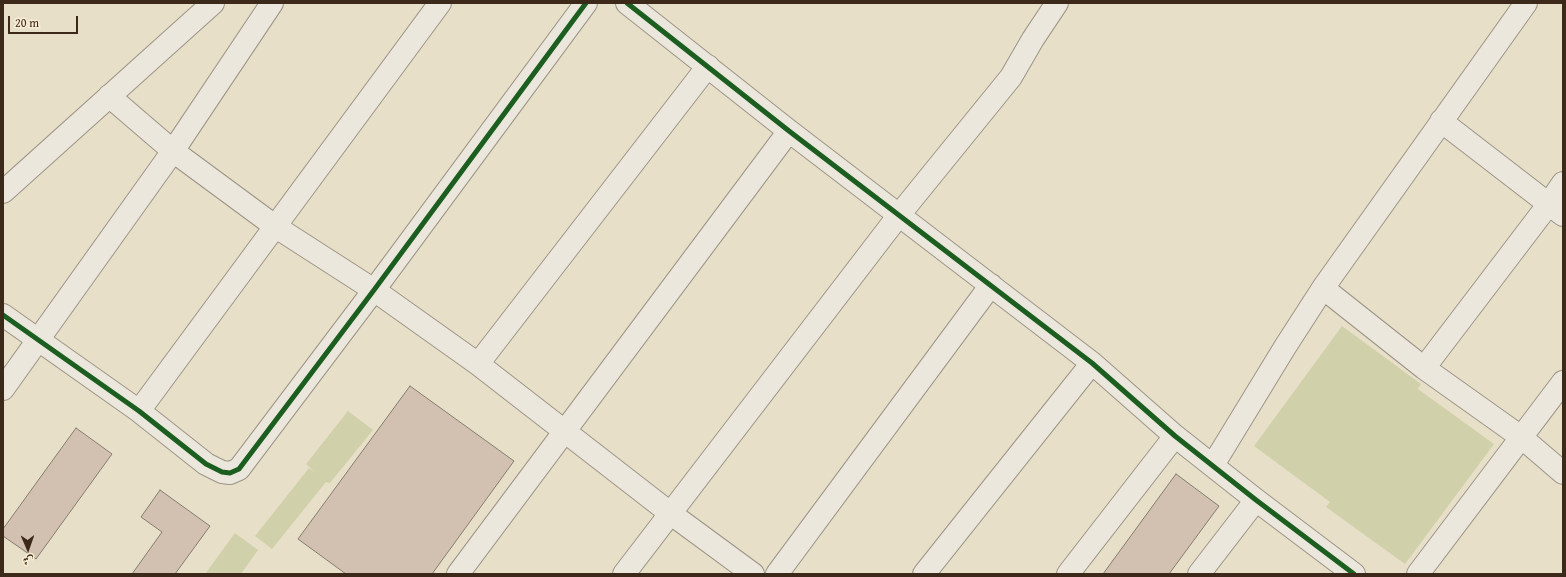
<!DOCTYPE html>
<meta charset="utf-8">
<style>
body{margin:0}
#map{position:relative;width:1566px;height:577px;overflow:hidden;background:#e8dfc9;font-family:"Gentium Book Plus",Amiri,serif}
canvas{display:block}
.frame{position:absolute;inset:0;border:4px solid #3d291a;pointer-events:none}
.north{position:absolute;left:8px;top:529px;width:40px;height:40px;-webkit-text-stroke:3px #f8edd3;paint-order:stroke;rotate:178deg;font-size:11px;font-weight:700;line-height:16px;text-align:center;color:#3d291a}
.north::after{content:'';display:block;margin:auto;width:14px;height:18px;background:#3d291a;clip-path:polygon(50% 0,100% 100%,50% 72%,0 100%)}
.scale{position:absolute;left:8px;top:16px;width:70px;height:18px;box-sizing:border-box;border:2px solid #3d291a;border-top:0;padding-left:5px;font-size:12px;line-height:14px;white-space:nowrap;color:#3d291a;-webkit-text-stroke:3px #f8edd3;paint-order:stroke}
</style>
<div id="map">
<canvas width="1566" height="577"></canvas>
<div class="frame"></div>
<div class="north">ش</div>
<div class="scale">20 m</div>
</div>
<script>
const c = document.querySelector('canvas').getContext('2d');
c.lineJoin = 'round';
function fillPath(path, color) { c.fillStyle = color; c.fill(path, 'evenodd'); }
const shape = rows => new Path2D(rows.map(r => 'M' + r).join(''));
function strokePath(path, color, width, dash) { c.strokeStyle = color; c.lineWidth = width; c.lineCap = dash ? 'butt' : 'round'; c.setLineDash(dash || []); c.stroke(path); }
fillPath(shape([
 [1342,326,1421,384,1418,389,1494,444,1405,564,1326,507,1330,502,1254,446],
 [348,411,373,430,330,483,326,482,272,549,255,536,309,468,316,473,306,464],
 [235,533,258,550,241,574,205,574]
]), '#d0d0aa');
const building = shape([
 [410,386,514,461,432,574,346,574,298,539,410,386],
 [76,428,112,454,36,559,3,536,3,529,76,428],
 [1176,474,1219,506,1169,574,1103,574,1176,474],
 [160,490,210,526,175,574,132,574,162,532,141,517,160,490]
]);
fillPath(building, '#d2c1b0');
strokePath(building, '#847c6f', 1);
const minor = shape([
 [627,3,789,131,1092,363,1175,436,1256,500,1354,574],
 [109,96,173,151,276,227,374,290,478,364,670,513,753,574],
 [1441,121,1563,215],
 [3,192,213,3],
 [1323,288,1424,368,1521,437,1563,473],
 [3,315,139,411,206,464,222,472,230,473,239,469,374,290,586,3],
 [478,364,708,66],
 [1424,368,1548,205,1563,183],
 [3,389,173,151,272,3],
 [139,411,440,3],
 [1213,465,1285,347,1323,288,1526,3],
 [458,574,789,131],
 [624,574,899,215,1011,77,1033,39,1057,3],
 [777,574,991,285],
 [924,574,1092,363],
 [1068,574,1175,436],
 [1199,574,1256,500],
 [1418,574,1563,382]
]);
strokePath(minor, '#9c9486', 24);
strokePath(minor, '#ebe7dc', 22);
strokePath(shape([
 [627,3,789,131,1092,363,1175,436,1256,500,1354,574],
 [3,315,139,411,206,464,222,472,230,473,239,469,374,290,586,3]
]), '#1b5e20', 5);
</script>
